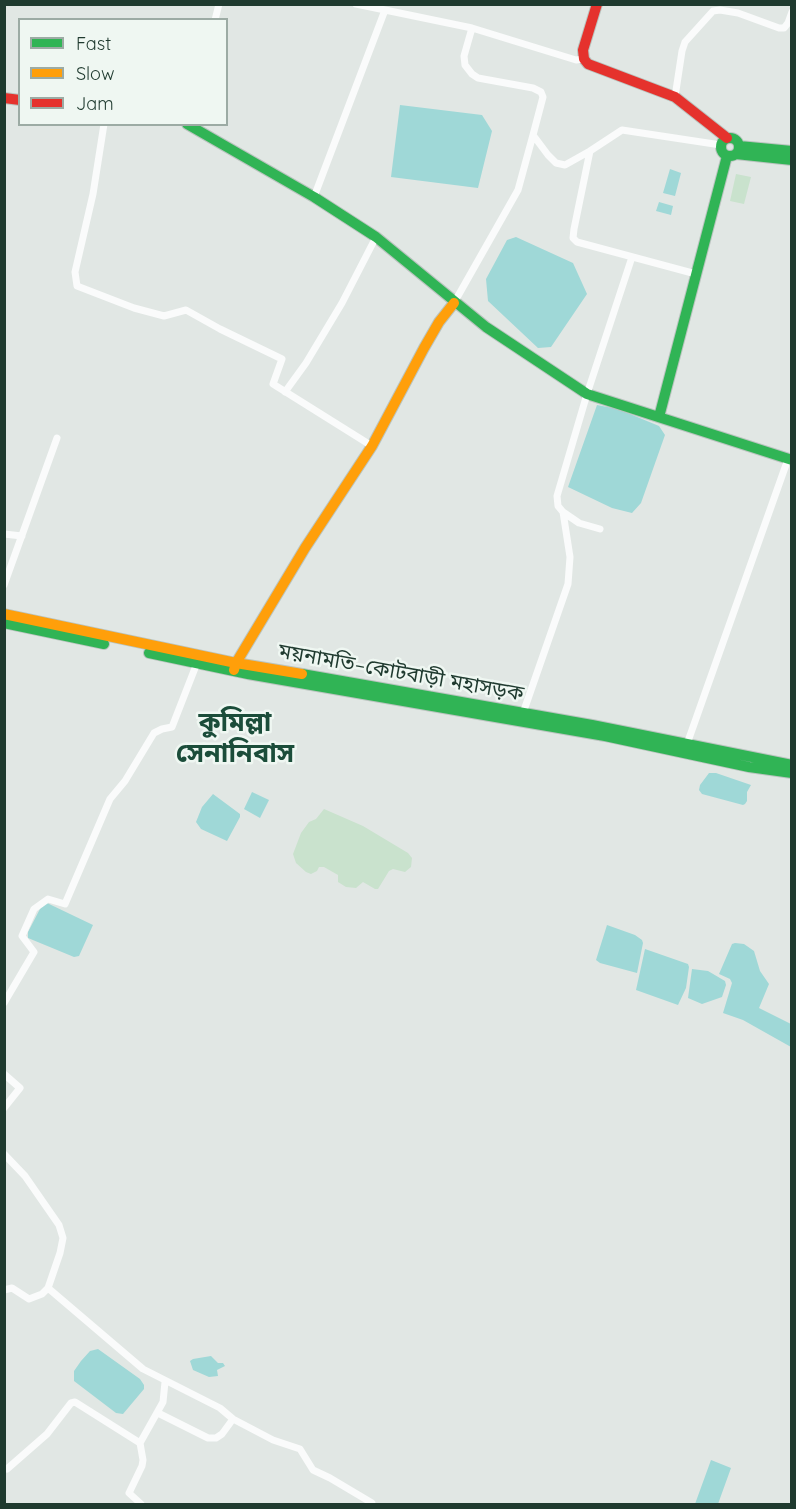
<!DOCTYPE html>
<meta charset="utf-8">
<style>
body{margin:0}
#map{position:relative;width:796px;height:1509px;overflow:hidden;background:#e1e7e4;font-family:Quicksand,sans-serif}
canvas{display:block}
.frame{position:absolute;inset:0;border:6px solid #1f3a2f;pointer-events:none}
.legend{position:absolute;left:18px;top:18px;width:210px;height:108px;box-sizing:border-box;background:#eff7f2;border:2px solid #9caba4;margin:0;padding:8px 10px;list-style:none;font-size:18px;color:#1f3a2f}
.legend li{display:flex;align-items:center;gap:12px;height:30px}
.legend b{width:30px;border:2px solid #9caba4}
</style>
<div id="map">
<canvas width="796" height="1509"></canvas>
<div class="frame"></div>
<ul class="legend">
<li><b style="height:8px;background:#30b455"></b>Fast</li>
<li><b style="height:8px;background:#ff9f0a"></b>Slow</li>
<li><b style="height:8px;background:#e5322d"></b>Jam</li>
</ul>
</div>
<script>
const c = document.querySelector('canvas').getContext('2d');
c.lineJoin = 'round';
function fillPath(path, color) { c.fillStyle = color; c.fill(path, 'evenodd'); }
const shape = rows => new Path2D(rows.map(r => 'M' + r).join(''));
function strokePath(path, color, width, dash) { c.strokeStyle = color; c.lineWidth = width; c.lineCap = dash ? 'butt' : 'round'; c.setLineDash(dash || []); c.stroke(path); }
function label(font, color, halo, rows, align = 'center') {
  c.font = font + ' Quicksand,"Noto Sans Bengali",sans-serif'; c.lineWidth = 5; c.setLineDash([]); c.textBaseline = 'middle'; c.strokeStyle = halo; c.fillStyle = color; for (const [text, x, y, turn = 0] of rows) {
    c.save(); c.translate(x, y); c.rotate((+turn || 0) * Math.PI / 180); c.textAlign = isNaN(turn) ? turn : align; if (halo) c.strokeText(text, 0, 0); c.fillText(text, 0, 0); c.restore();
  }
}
fillPath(shape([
 [736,174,751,177,744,204,730,201],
 [324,809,363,826,408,853,412,858,411,867,405,872,393,869,389,871,378,889,375,889,363,882,356,888,346,887,338,882,338,875,324,867,319,867,317,871,311,874,306,872,296,863,293,854,301,833,309,822,316,819]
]), '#c9e2cd');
fillPath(shape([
 [400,105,482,115,492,131,478,188,391,177],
 [670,169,681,173,675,196,663,193],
 [659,202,673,206,671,215,656,211],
 [516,237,573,263,587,294,551,347,538,348,488,301,486,279,507,240],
 [597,405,618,409,659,426,665,435,641,503,632,513,612,508,568,487],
 [709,773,716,773,751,785,747,792,747,801,745,804,743,805,702,794,699,790,700,785],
 [252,792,269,800,260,818,244,809],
 [213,794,240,814,240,817,227,841,201,829,196,822,202,807],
 [47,903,93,925,79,956,74,957,28,938,28,932,41,907],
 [607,925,635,935,642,940,643,943,637,973,600,963,596,960],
 [735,943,744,944,754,951,760,971,769,984,759,1008,791,1024,791,1047,743,1020,723,1013,732,983,730,979,719,974,732,944],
 [645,949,688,964,689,967,686,988,678,1005,636,990],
 [692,969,708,971,725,981,726,985,722,997,702,1004,688,998],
 [98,1349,140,1379,144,1385,144,1389,123,1414,116,1413,74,1381,74,1371,81,1361,90,1351],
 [211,1356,218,1363,223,1363,225,1366,217,1370,218,1376,209,1377,193,1370,190,1361,193,1359],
 [711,1460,731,1468,718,1504,695,1504]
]), '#9fd8d7');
const fast = shape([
 [187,124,314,197,376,237,486,327,587,394,792,460],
 '721 147a9 9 0 1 1 18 0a9 9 0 1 1-18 0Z',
 [739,146,792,151],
 [736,154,792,160],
 [659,417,727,156],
 [4,623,104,644],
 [149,653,248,674,605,736,749,767,792,773],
 [302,674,592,725,792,765]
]);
const slow = shape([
 [4,614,236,663,302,674],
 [234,670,236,663,305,548,372,446,424,348,439,322,454,303]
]);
const jam = shape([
 [597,4,583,50,584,59,588,64,675,97,727,138],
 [4,98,20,100]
]);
strokePath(fast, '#bac4bf', 12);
strokePath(slow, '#bac4bf', 12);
strokePath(jam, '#bac4bf', 12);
strokePath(shape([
 [356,4,472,28,576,60,584,59],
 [215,20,219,4],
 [472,28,464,56,465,65,472,74,478,78,533,88,541,92,543,97,533,135,548,155,556,163,565,165,590,151],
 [675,97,682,51,685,42,713,11,720,10,738,13,779,28,784,28,788,23,792,12],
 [104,124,93,194,75,272,77,286,134,308,164,316,186,310,220,329,282,359,273,384,372,446],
 [314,197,385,10],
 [696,274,577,242,573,238,574,229,590,151,622,130,721,145],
 [454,303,518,190,533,135],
 [285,392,306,363,342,303,376,237],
 [600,529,579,523,563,512,558,506,557,496,587,394,632,257],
 [4,534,22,536],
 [4,585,57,438],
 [522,716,568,584,570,557,563,512],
 [687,744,788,459],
 [4,1003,34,952,22,936,34,909,48,899,65,904,110,799,125,781,154,733,162,729,172,727,197,663],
 [4,1074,20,1088,4,1108],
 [4,1154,25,1176,59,1225,63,1238,60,1253,48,1288,42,1294,29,1299,12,1288,4,1290],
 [48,1288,143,1369,220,1408,233,1419,273,1440,300,1449,313,1470,330,1478,372,1503,372,1504],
 [158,1413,208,1438,216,1438,222,1434,233,1419],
 [7,1469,47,1434,71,1403,75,1402,140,1443],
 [141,1504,129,1493,142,1466,143,1460,140,1443,163,1402,165,1382]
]), '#fafbfb', 7);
strokePath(fast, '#30b455', 10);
strokePath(slow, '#ff9f0a', 10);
strokePath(jam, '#e5322d', 10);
label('21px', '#1f3a2f', '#eff7f2', [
 ["ময়নামতি–কোটবাড়ী মহাসড়ক",401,673,10]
]);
label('bold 27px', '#1b4d3a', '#eff7f2', [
 ["কুমিল্লা",235,723],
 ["সেনানিবাস",235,754]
]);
</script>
